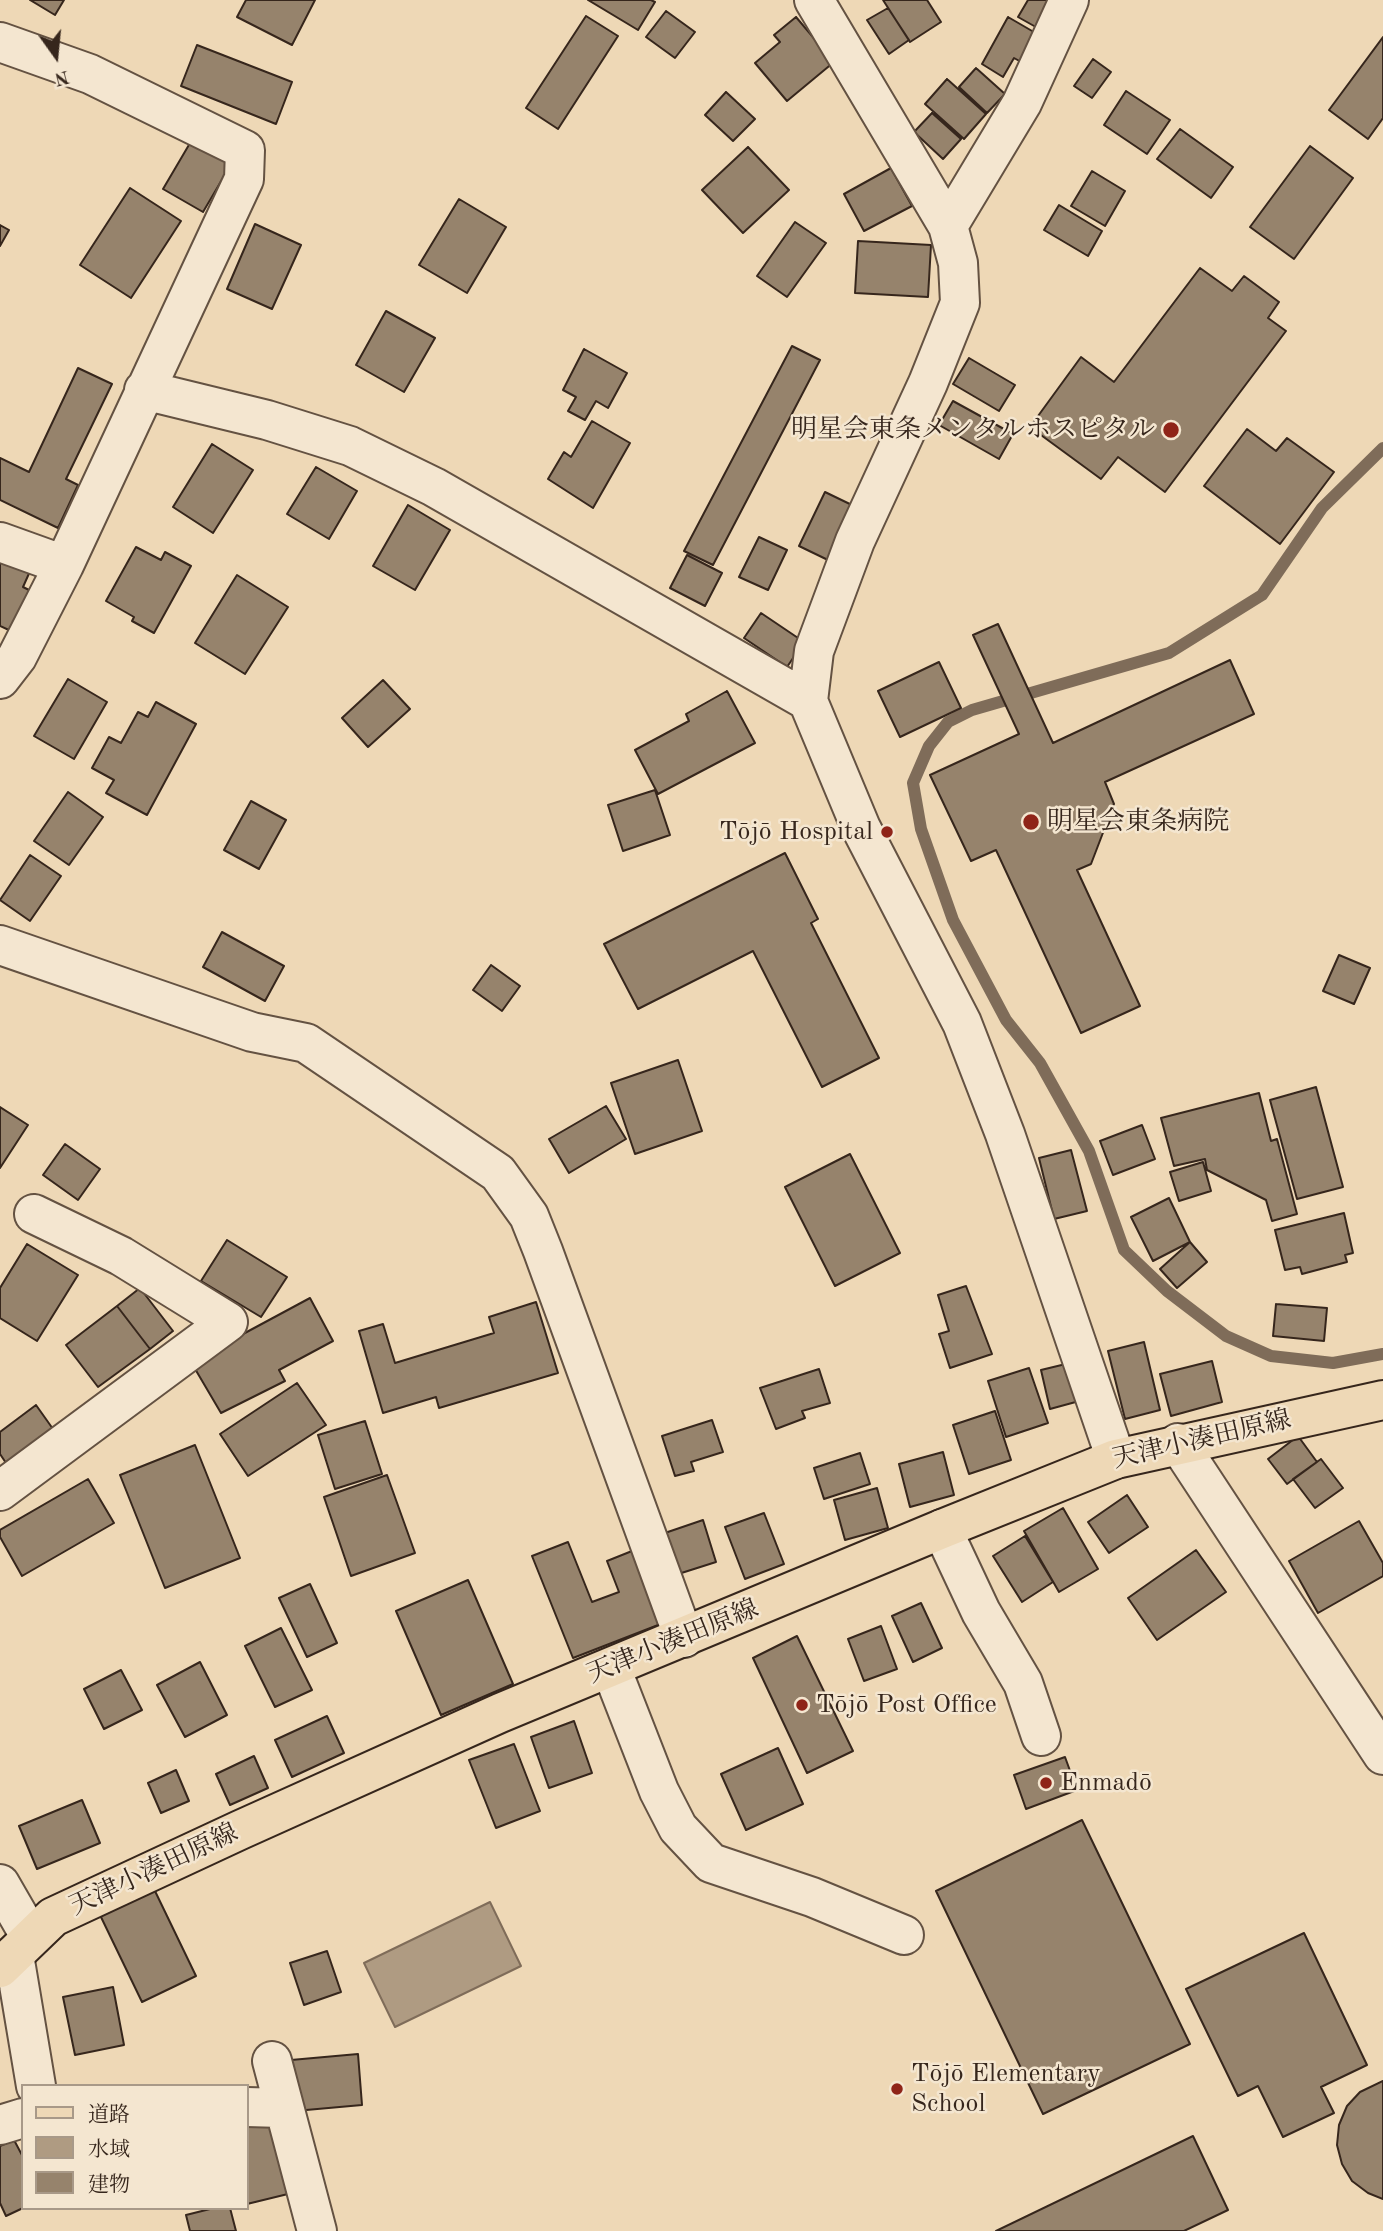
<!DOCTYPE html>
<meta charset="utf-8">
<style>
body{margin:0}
#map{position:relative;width:1383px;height:2231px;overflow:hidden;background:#eed8b6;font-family:"Old Standard TT","Noto Serif JP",serif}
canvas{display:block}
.legend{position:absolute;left:21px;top:2084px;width:228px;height:126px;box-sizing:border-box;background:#f4e6d0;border:2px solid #a89988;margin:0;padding:9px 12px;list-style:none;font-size:21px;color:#36261c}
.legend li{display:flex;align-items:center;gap:14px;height:35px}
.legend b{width:35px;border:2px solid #a89988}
.north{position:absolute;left:21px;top:21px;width:70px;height:70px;-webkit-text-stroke:5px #f4e6d0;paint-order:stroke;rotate:165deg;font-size:19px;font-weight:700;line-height:28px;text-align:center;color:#36261c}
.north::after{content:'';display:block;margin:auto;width:24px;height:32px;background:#36261c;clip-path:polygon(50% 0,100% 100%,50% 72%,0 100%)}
</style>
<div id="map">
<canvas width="1383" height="2231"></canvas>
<ul class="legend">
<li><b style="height:9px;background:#eed8b6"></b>道路</li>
<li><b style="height:19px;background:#af9b82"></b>水域</li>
<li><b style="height:19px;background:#96836c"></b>建物</li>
</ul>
<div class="north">N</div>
</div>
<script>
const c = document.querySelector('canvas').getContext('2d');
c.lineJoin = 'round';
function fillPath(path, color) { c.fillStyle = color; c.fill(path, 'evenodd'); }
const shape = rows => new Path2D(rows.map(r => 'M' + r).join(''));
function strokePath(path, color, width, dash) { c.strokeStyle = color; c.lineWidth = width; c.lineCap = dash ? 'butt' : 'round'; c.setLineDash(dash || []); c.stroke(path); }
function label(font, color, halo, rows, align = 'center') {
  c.font = font + ' "Old Standard TT","Noto Serif JP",serif'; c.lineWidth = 5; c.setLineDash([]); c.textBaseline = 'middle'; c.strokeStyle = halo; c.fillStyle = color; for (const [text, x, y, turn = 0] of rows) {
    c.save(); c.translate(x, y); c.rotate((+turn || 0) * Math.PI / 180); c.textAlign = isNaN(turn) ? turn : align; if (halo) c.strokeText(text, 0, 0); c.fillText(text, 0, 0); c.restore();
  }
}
const water = shape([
 [490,1902,521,1966,395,2027,364,1963,490,1902]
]);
fillPath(water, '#af9b82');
strokePath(water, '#7f6c59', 2);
strokePath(shape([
 [1383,448,1322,508,1262,595,1169,653,972,710,948,722,929,746,913,783,921,829,953,920,1006,1020,1040,1063,1089,1151,1124,1250,1167,1291,1226,1336,1271,1356,1333,1363,1383,1354]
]), '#7f6c59', 12);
const building = shape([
 [30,0,64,0,55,15,30,0],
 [246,0,315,0,292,45,237,17,246,0],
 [588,0,651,0,655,2,638,30,588,0],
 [883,0,927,0,941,22,910,42,883,0],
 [1028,0,1060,0,1043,31,1018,17,1028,0],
 [888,8,909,40,889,54,867,20,888,8],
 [666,11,695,32,675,58,646,37,666,11],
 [586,16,618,36,558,129,526,108,586,16],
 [796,17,834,62,787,101,755,63,780,42,774,35,796,17],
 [1008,17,1039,35,1023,63,1014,58,1003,77,982,64,1008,17],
 [1383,37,1383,118,1368,139,1329,110,1383,37],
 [197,45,292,82,276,124,181,86,197,45],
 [1093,59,1111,72,1092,98,1074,86,1093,59],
 [976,68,1005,94,987,113,959,87,976,68],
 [947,79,986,114,964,139,925,104,947,79],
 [1126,91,1170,120,1147,154,1104,125,1126,91],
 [726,92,755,119,733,141,705,115,726,92],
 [932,113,961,139,943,159,914,132,932,113],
 [1180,129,1233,167,1211,198,1157,159,1180,129],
 [193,138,233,161,203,212,163,189,193,138],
 [1310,146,1353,178,1294,259,1250,227,1310,146],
 [748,147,789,190,743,233,702,190,748,147],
 [891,168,912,206,864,231,844,194,891,168],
 [1092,171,1125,191,1105,226,1071,206,1092,171],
 [130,188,181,221,131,298,80,265,130,188],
 [459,199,506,227,467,293,419,265,459,199],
 [1059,205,1102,231,1088,256,1044,230,1059,205],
 [795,222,826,243,787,297,757,276,795,222],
 [255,224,301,245,272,309,227,289,255,224],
 [0,225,9,230,0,246,0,225],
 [858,241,931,245,928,297,855,293,858,241],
 [1200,268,1232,291,1244,276,1279,302,1268,318,1286,331,1165,492,1118,457,1101,479,1030,427,1081,357,1114,382,1200,268],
 [386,311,435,338,404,392,356,365,386,311],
 [792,346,820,360,713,565,684,551,792,346],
 [584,349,627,373,608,408,596,401,585,420,568,411,576,397,563,390,584,349],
 [969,358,1015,385,999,411,953,384,969,358],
 [78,368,112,384,66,479,78,485,58,528,0,500,0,458,29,472,78,368],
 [953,401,1013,434,999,459,939,425,953,401],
 [592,421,630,443,593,508,548,479,564,452,571,457,592,421],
 [1247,429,1276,451,1287,438,1334,472,1280,544,1204,486,1247,429],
 [212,444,253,470,213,533,173,507,212,444],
 [316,467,357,491,329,539,287,514,316,467],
 [825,492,856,507,830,561,799,546,825,492],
 [408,505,450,530,415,590,373,566,408,505],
 [759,537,787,550,768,590,739,577,759,537],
 [136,547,161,560,165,552,191,566,154,633,132,621,134,617,106,601,136,547],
 [0,554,31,569,23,587,31,591,11,631,0,626,0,554],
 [687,555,722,573,705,606,670,588,687,555],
 [237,575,288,607,245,674,195,643,237,575],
 [761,613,804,642,787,667,744,638,761,613],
 [998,624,1053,743,1230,660,1254,714,1105,782,1114,804,1091,864,1077,870,1140,1006,1081,1033,996,850,971,861,930,775,1019,734,973,635,998,624],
 [939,662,961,708,900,737,878,691,939,662],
 [68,679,107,702,74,759,34,736,68,679],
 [383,680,410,709,368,747,342,718,383,680],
 [727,691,755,743,658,794,635,750,689,721,686,714,727,691],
 [156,702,196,724,147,815,106,793,114,780,92,768,109,737,121,743,138,712,148,717,156,702],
 [655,790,670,835,623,851,608,805,655,790],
 [68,792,103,817,69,865,34,841,68,792],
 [251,801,286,820,259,869,224,850,251,801],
 [785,853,818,919,811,923,879,1058,822,1087,753,951,638,1009,604,944,785,853],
 [30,855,61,876,30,921,0,900,30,855],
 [222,932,284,966,265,1001,203,967,222,932],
 [1339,955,1370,968,1354,1004,1323,991,1339,955],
 [491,965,520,986,502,1011,473,990,491,965],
 [678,1060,702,1131,635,1154,611,1083,678,1060],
 [1316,1087,1343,1187,1297,1199,1270,1100,1316,1087],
 [1259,1093,1271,1141,1277,1139,1297,1214,1272,1221,1266,1200,1207,1170,1205,1159,1174,1166,1161,1118,1259,1093],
 [606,1106,626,1139,569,1173,549,1139,606,1106],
 [0,1107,28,1125,0,1168,0,1107],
 [1142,1125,1155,1159,1113,1175,1100,1141,1142,1125],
 [65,1144,100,1169,78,1200,43,1175,65,1144],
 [1071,1150,1087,1211,1054,1219,1039,1158,1071,1150],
 [850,1154,900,1253,835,1286,785,1187,850,1154],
 [1203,1162,1211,1191,1179,1201,1170,1172,1203,1162],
 [1169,1198,1190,1242,1153,1261,1131,1217,1169,1198],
 [1344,1213,1353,1253,1345,1255,1347,1262,1302,1274,1300,1267,1285,1270,1275,1230,1344,1213],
 [227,1240,287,1277,261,1317,201,1281,227,1240],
 [1190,1242,1207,1262,1177,1288,1160,1269,1190,1242],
 [27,1244,78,1275,37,1341,0,1318,0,1288,27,1244],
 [966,1286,992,1354,950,1368,939,1334,949,1331,938,1295,966,1286],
 [140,1288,173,1331,150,1349,117,1306,140,1288],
 [310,1298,333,1341,279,1370,285,1381,221,1413,191,1362,310,1298],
 [536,1302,558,1373,439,1408,436,1397,383,1413,359,1331,383,1324,395,1363,494,1333,489,1317,536,1302],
 [1276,1304,1327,1308,1324,1341,1273,1336,1276,1304],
 [117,1306,150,1349,98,1387,66,1345,117,1306],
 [1144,1342,1160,1410,1125,1419,1108,1351,1144,1342],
 [1212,1361,1222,1402,1171,1416,1160,1374,1212,1361],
 [1074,1362,1083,1400,1050,1409,1041,1370,1074,1362],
 [1029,1368,1048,1423,1006,1437,988,1381,1029,1368],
 [819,1369,830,1403,802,1411,805,1418,776,1429,760,1388,819,1369],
 [297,1383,326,1425,248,1476,220,1434,297,1383],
 [36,1405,53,1429,6,1463,0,1454,0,1432,36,1405],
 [995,1411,1011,1460,969,1474,953,1425,995,1411],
 [712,1420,723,1452,691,1462,694,1471,675,1476,662,1436,712,1420],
 [365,1421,382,1474,335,1489,318,1435,365,1421],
 [1298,1436,1317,1462,1287,1484,1268,1459,1298,1436],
 [195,1445,240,1558,165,1588,120,1475,195,1445],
 [943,1452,954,1495,910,1507,899,1464,943,1452],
 [860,1453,870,1484,824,1499,814,1468,860,1453],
 [1321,1459,1343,1488,1315,1508,1293,1479,1321,1459],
 [387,1475,415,1553,351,1576,324,1497,387,1475],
 [88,1479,114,1523,22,1576,0,1537,0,1530,88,1479],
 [877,1488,888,1528,845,1540,834,1500,877,1488],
 [1127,1495,1148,1527,1109,1553,1088,1522,1127,1495],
 [1063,1508,1098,1569,1059,1592,1024,1531,1063,1508],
 [764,1513,784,1564,745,1579,725,1527,764,1513],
 [703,1520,716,1562,672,1576,659,1535,703,1520],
 [1359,1521,1383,1563,1383,1576,1318,1613,1289,1561,1359,1521],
 [1025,1536,1053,1582,1022,1602,993,1556,1025,1536],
 [568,1542,592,1602,619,1592,607,1561,642,1547,671,1620,573,1658,532,1556,568,1542],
 [1196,1550,1226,1592,1157,1640,1128,1598,1196,1550],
 [468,1580,513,1684,441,1715,396,1611,468,1580],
 [310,1584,337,1643,307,1657,279,1598,310,1584],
 [921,1603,942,1648,913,1662,892,1616,921,1603],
 [881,1626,897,1669,864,1681,848,1639,881,1626],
 [281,1628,312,1690,275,1707,245,1646,281,1628],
 [797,1636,853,1751,807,1773,753,1658,797,1636],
 [200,1662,227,1715,185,1737,157,1685,200,1662],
 [121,1670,142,1710,104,1729,84,1689,121,1670],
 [327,1716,344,1753,292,1777,275,1740,327,1716],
 [574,1721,592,1773,549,1788,531,1737,574,1721],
 [514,1744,540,1811,496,1828,469,1760,514,1744],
 [778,1748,803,1804,746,1830,721,1774,778,1748],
 [254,1756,268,1788,230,1805,216,1774,254,1756],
 [1065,1757,1077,1790,1026,1809,1014,1775,1065,1757],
 [176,1770,189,1801,161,1813,148,1783,176,1770],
 [82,1800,100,1843,37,1869,19,1826,82,1800],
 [1082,1820,1190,2044,1043,2114,936,1891,1082,1820],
 [154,1889,196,1976,142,2002,100,1915,154,1889],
 [1304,1933,1367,2065,1321,2087,1334,2113,1283,2137,1258,2086,1238,2096,1186,1989,1304,1933],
 [327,1951,341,1992,304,2005,290,1963,327,1951],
 [113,1987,124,2045,75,2055,63,1997,113,1987],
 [358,2054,362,2105,295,2111,291,2060,358,2054],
 [1383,2081,1383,2199,1368,2193,1352,2181,1342,2164,1337,2145,1339,2125,1347,2106,1360,2092,1383,2081],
 [274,2114,292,2193,247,2204,247,2120,274,2114],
 [1193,2136,1228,2210,1184,2231,996,2231,1193,2136],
 [14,2140,23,2157,23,2208,6,2216,0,2203,0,2146,14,2140],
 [214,2208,230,2208,236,2231,190,2231,186,2215,214,2208]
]);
fillPath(building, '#96836c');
strokePath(building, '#36261c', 2);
const minor = shape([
 [814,0,948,226,958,263,960,303,928,383,855,541,814,651,808,701,861,828,962,1023,1005,1134,1116,1459],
 [0,42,90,74,245,150,244,179,64,565,17,657,0,679],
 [948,226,1022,103,1069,0],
 [144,390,267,420,350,446,434,487,808,701],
 [0,542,64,565],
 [0,945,252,1032,306,1043,498,1173,529,1216,543,1251,684,1638],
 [1178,1443,1383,1755],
 [0,1491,228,1322,121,1256,34,1214],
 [942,1529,981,1612,1023,1683,1041,1736],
 [611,1668,659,1791,678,1828,711,1863,812,1897,904,1935],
 [0,1884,30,1936],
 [14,1955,36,2086],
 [272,2061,317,2231],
 [247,2107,282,2108],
 [0,2125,23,2118]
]);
const major = shape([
 [0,1968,53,1917,240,1830,500,1713,942,1529,1116,1459,1383,1400]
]);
strokePath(minor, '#645242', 42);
strokePath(major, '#36261c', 42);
strokePath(minor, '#f4e6d0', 38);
strokePath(major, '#eed8b6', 38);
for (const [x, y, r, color] of [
 [1171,430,9,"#8f2418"],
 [1031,822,9,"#8f2418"],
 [887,832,7,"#8f2418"],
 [802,1705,7,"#8f2418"],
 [1046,1783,7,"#8f2418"],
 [897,2089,7,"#8f2418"]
]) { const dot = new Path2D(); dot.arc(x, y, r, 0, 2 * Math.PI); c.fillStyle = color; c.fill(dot); strokePath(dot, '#f4e6d0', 2.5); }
label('26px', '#36261c', '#f4e6d0', [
 ["明星会東条メンタルホスピタル",1155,430,"right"],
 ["明星会東条病院",1047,822],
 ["Tōjō Hospital",873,832,"right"],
 ["Tōjō Post Office",816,1705],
 ["Enmadō",1060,1783],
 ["Tōjō Elementary",911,2074],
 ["School",911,2104]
], 'left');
label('26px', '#36261c', '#f4e6d0', [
 ["天津小湊田原線",1202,1440,-13],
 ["天津小湊田原線",673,1642,-22],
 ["天津小湊田原線",154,1870,-25]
]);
</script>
